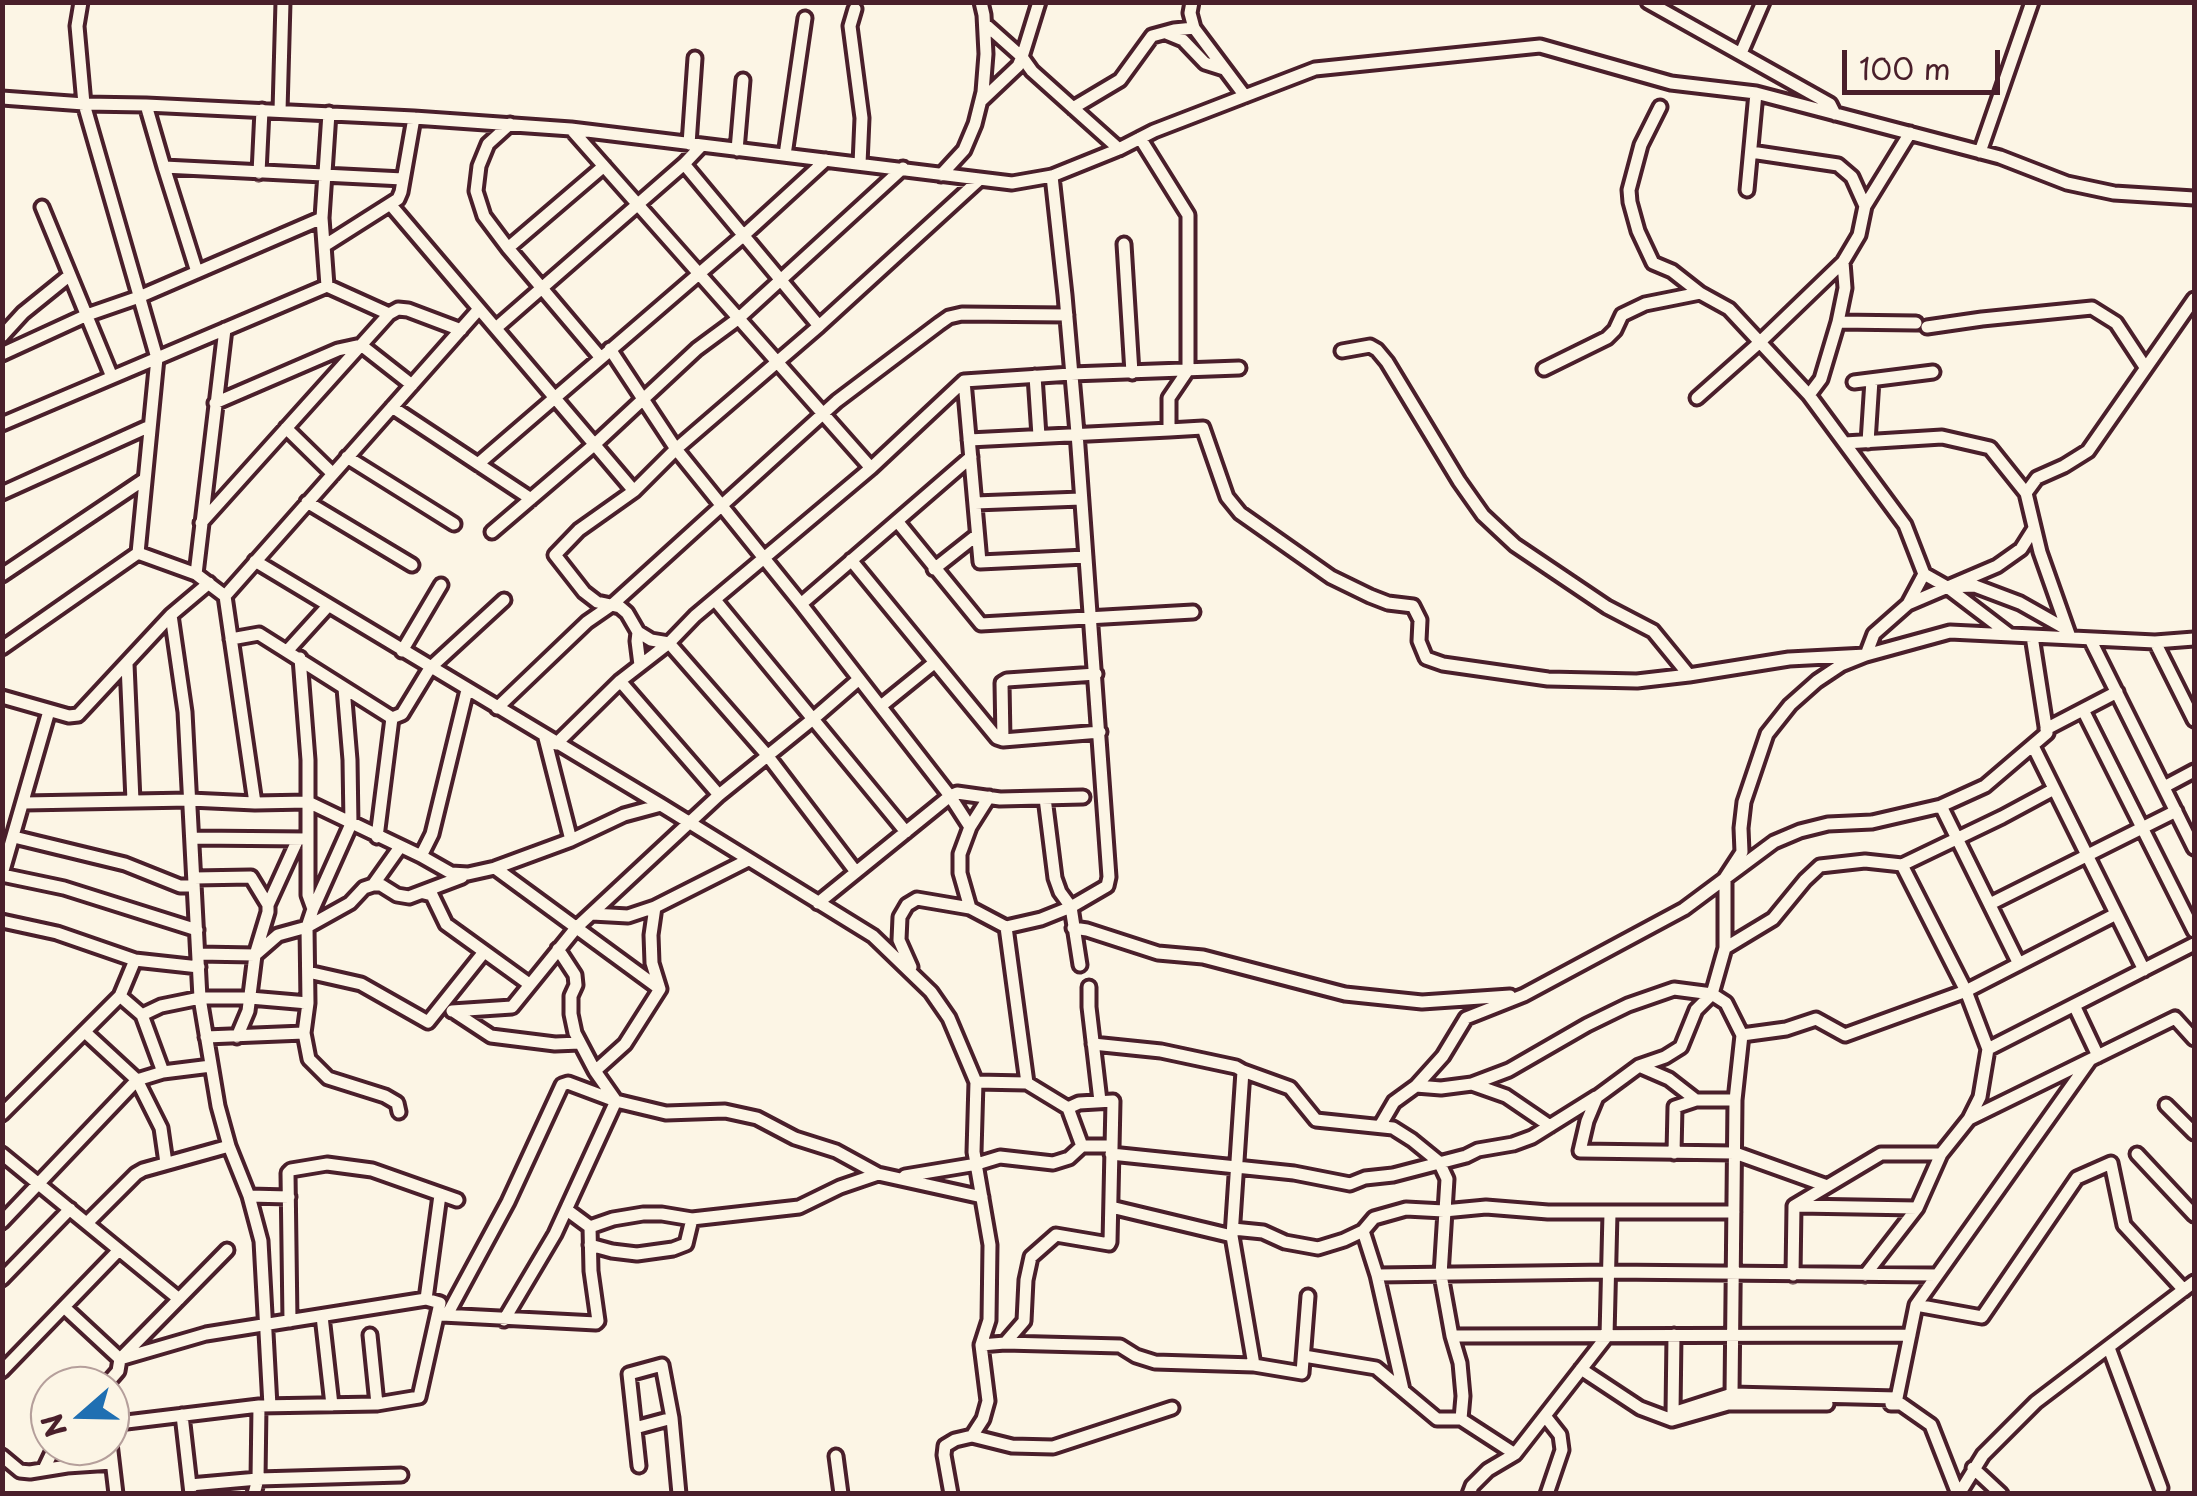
<!DOCTYPE html>
<style>
body{margin:0}
#map{position:relative;width:2197px;height:1496px;overflow:hidden;background:#fcf5e5;font-family:"Playpen Sans",sans-serif}
canvas{display:block}
.frame{position:absolute;inset:0;border:5px solid #4a1f2b;pointer-events:none}
.north{position:absolute;left:30px;top:1366px;width:100px;height:100px;box-sizing:border-box;background:#fcf5e5;border:2px solid #b59f9b;border-radius:50%;rotate:250deg;font-size:28px;font-weight:700;line-height:40px;text-align:center;color:#4a1f2b}
.north::after{content:'';display:block;margin:auto;width:35px;height:45px;background:#1f6fb2;clip-path:polygon(50% 0,100% 100%,50% 72%,0 100%)}
.scale{position:absolute;left:1842px;top:50px;width:158px;height:45px;box-sizing:border-box;border:5px solid #4a1f2b;border-top:0;padding-left:12px;font-size:30px;line-height:35px;white-space:nowrap;color:#4a1f2b;-webkit-text-stroke:8px #fcf5e5;paint-order:stroke}
</style>
<div id="map">
<canvas width="2197" height="1496"></canvas>
<div class="frame"></div>
<div class="north">N</div>
<div class="scale">100 m</div>
</div>
<script>
const c = document.querySelector('canvas').getContext('2d');
c.lineJoin = 'round';
const shape = rows => new Path2D(rows.map(r => 'M' + r).join(''));
function strokePath(path, color, width, dash) { c.strokeStyle = color; c.lineWidth = width; c.lineCap = dash ? 'butt' : 'round'; c.setLineDash(dash || []); c.stroke(path); }
const street = shape([
 [1039,2,1022,57,1032,71,1119,149],
 [1192,2,1190,13,1194,28,1245,96],
 [1648,2,1830,104,1835,114],
 [855,9,850,26,862,118,860,164],
 [1166,33,1183,40,1205,63,1224,69],
 [1741,53,1763,2],
 [2,98,84,104,146,105,414,118,571,129,1012,183,1052,176,1119,149,1154,131,1315,69,1540,46,1671,83,1756,93,2000,157,2067,183,2114,193,2194,198],
 [981,101,1018,66,1022,57,985,24],
 [146,105,164,167,403,179],
 [1660,107,1641,145,1629,190,1630,202,1638,231,1653,263,1672,271,1700,293,1729,309,1809,395,1905,525,1924,574,1908,604,1874,634,1866,655,1841,665,1817,681,1790,705,1767,734,1744,802,1741,828,1742,852,1725,878,1725,948],
 [1073,108,1120,80,1152,36,1174,30,1194,28],
 [280,111,283,2],
 [510,124,488,144,479,166,476,191,484,216,508,248,601,358],
 [571,129,871,468],
 [689,144,695,58],
 [737,150,743,80],
 [1751,152,1838,165,1852,177,1865,206],
 [1980,152,2032,2],
 [785,155,805,18],
 [684,164,819,326],
 [164,167,197,272],
 [259,173,262,110],
 [941,175,964,150,975,124,983,92,986,54,984,15,981,2],
 [1747,190,1756,93],
 [390,204,634,491],
 [42,207,112,377],
 [1124,244,1132,373],
 [324,246,398,199,401,192,414,118],
 [508,248,604,166],
 [327,286,322,218,329,113],
 [1838,322,1916,323],
 [1927,327,1982,319,2092,308,2116,323,2145,367],
 [496,328,684,164,702,145],
 [2,336,23,313,70,275],
 [610,349,676,449,819,326,979,180],
 [1342,351,1370,346,1377,350,1387,362,1459,481,1483,515,1515,545,1607,607,1653,631,1689,675],
 [2,354,87,315,139,297,322,218],
 [1544,369,1607,338,1615,330,1622,315,1645,304,1700,293],
 [1035,376,1039,436],
 [1854,382,1933,372],
 [1809,395,1821,379,1838,322,1845,288,1843,262],
 [1697,398,1760,342,1843,262,1859,235,1865,206,1910,133],
 [215,403,338,350,361,345,412,385],
 [392,407,531,499],
 [2,424,327,286,389,314],
 [286,428,333,474],
 [1169,430,1203,428,1227,497,1240,513,1331,577,1370,596,1388,603,1413,606,1420,620,1419,641,1426,658,1443,664,1548,679,1637,681,1689,675,1789,659,1866,655,1950,632,2155,642,2194,639],
 [969,440,1169,430,1169,398,1188,370,1188,215,1140,138],
 [1868,442,1872,380],
 [1845,443,1942,437,1990,448,2026,493],
 [347,457,454,524],
 [478,464,744,235,826,160],
 [2,493,150,426],
 [307,502,412,565],
 [975,503,1081,499],
 [897,521,981,624,1193,612],
 [201,523,389,314,398,309,408,310,461,330],
 [492,532,595,444,697,349,739,318,903,168],
 [138,553,196,574,225,596,255,803],
 [1086,557,980,562,964,381,1071,374,1239,368],
 [851,560,997,738,1003,740,1100,732],
 [255,561,661,805,873,936,931,992,949,1018,976,1082,974,1152,990,1245,989,1320,981,1345,988,1401,983,1419,972,1436,955,1440,945,1446,944,1455,951,1494],
 [934,569,977,535],
 [196,574,225,329],
 [1924,574,1947,587,1975,586,2020,603,2066,629],
 [2,575,145,479],
 [1947,587,2010,635],
 [225,596,479,309],
 [715,600,906,832],
 [801,604,971,457],
 [1908,604,1997,566,2021,549,2033,530],
 [171,615,185,712,200,998,218,1106,229,1146,249,1196,261,1241,270,1406],
 [638,632,651,640,669,643,767,755,856,872],
 [2070,637,2040,552,2026,493,2037,478,2064,466,2088,451,2194,299],
 [231,639,259,634,392,718],
 [2090,639,2194,848],
 [2155,642,2194,720],
 [2,648,138,553,157,358,84,104,77,26,81,2],
 [288,650,328,606],
 [402,651,441,585],
 [300,658,308,760,308,895,313,909,307,927,308,1003,304,1033,309,1059,328,1078,385,1096,397,1103,399,1112],
 [127,664,133,801],
 [640,665,637,641,638,632,627,613,620,607,597,602,584,592,555,555,579,530,634,491,676,449,801,604,950,796,970,827],
 [2,697,69,716,78,715,171,615,209,583],
 [881,706,934,663],
 [497,708,587,622,613,604,837,401,939,324,949,317,962,314,1067,315],
 [2083,710,2194,931],
 [392,718,402,714,430,668,504,600],
 [2046,729,2117,692],
 [545,738,571,840],
 [1003,740,1002,683,1007,680,1096,674],
 [556,744,620,681,669,643,695,616,871,468,964,381],
 [2033,746,2144,970],
 [2164,787,2194,771],
 [719,795,813,719,859,679],
 [1045,798,1055,878,1060,892,1071,907,1080,965],
 [24,803,190,800,255,803,308,802,421,856,451,873,468,874,495,868,571,840,624,815,661,805],
 [1941,806,2019,964],
 [14,837,125,864,180,886,194,886],
 [377,837,392,718],
 [192,838,308,839],
 [421,856,432,834,467,690],
 [495,868,660,989],
 [2,874,49,711],
 [2,875,64,888,197,930],
 [194,878,251,877,268,905,268,912,255,955,198,954],
 [373,885,400,847],
 [424,893,432,895,446,924,529,984],
 [818,903,950,796,957,793,1000,799,1083,797],
 [1990,904,2176,811],
 [268,905,298,839],
 [655,907,651,935,652,963,660,989],
 [970,908,960,873,960,854,970,827,989,797],
 [313,909,351,824,350,760,344,688],
 [592,914,628,916,655,907,748,860],
 [2,921,57,933,135,960,199,967],
 [1006,927,1027,1083],
 [1073,928,1087,930,1158,953,1203,957,1345,994,1422,1002,1510,996],
 [558,949,575,975,576,985,571,996,571,1014,575,1033,595,1071,625,1044,660,989],
 [911,967,899,940,900,917,907,905,917,899,970,908,1006,927,1041,919,1071,907,1107,886,1109,877,1077,433,1065,295,1052,176],
 [308,972,361,984,428,1022,484,952],
 [1089,987,1089,1007,1100,1101],
 [120,996,142,1015,163,1072],
 [2074,1005,2098,1056],
 [452,1011,512,1007,576,928,719,795,620,681],
 [453,1011,491,1036,555,1044,580,1043],
 [142,1015,161,1006,200,998,250,998,308,1003],
 [85,1032,137,1080,161,1128,166,1163],
 [1742,1035,1786,1029,1816,1019,1845,1035,1966,991,2116,914],
 [206,1037,304,1033],
 [237,1037,248,1011,255,955,278,935,307,927,350,903,364,888,373,885,381,885,397,895,409,897,462,877],
 [1093,1044,1161,1051,1236,1067,1243,1071,1232,1236,1254,1365],
 [1988,1049,2194,944],
 [1639,1066,1669,1079,1696,1100,1735,1100],
 [1243,1071,1290,1088,1316,1120,1393,1128,1412,1140,1439,1162,1447,1179,1441,1275,1452,1336,1460,1363,1463,1396,1461,1419],
 [976,1082,1027,1083,1068,1108,1079,1103,1113,1101,1110,1242,1109,1244,1056,1235,1031,1257,1026,1280,1024,1321,1005,1343],
 [1472,1084,1506,1096,1550,1126],
 [1416,1086,1443,1056,1466,1018,1524,995,1684,909,1774,842,1800,831,1828,824,1872,822,1941,806,1985,786,2047,733,2032,636],
 [2166,1105,2194,1133],
 [1068,1108,1082,1146],
 [2,1114,120,996,135,960],
 [1969,1119,2175,1018,2194,1039],
 [1380,1126,1394,1102,1416,1086,1441,1088,1472,1084,1509,1070,1587,1025,1628,1005,1674,989,1712,994,1726,1003,1742,1035,1735,1100,1732,1394],
 [1674,1153,1675,1107,1696,1100],
 [2,1154,179,1299],
 [1111,1154,1294,1173,1350,1184,1365,1178,1393,1175,1466,1156,1478,1150,1513,1144,1532,1137,1596,1097],
 [2137,1154,2194,1215],
 [905,1176,977,1164,1000,1157,1053,1163,1069,1158,1082,1146,1111,1146],
 [1827,1186,1735,1153,1580,1151,1587,1121,1597,1097,1639,1066,1665,1057,1681,1047,1696,1010,1712,994,1725,948,1773,919,1805,880,1820,866,1865,861,1902,865],
 [249,1196,289,1197],
 [1794,1206,1881,1154,1941,1154],
 [1798,1206,1917,1208],
 [1111,1207,1232,1236],
 [567,1210,590,1227],
 [2,1222,137,1080,163,1072,211,1066],
 [87,1223,136,1174,143,1170,229,1146],
 [590,1227,613,1219,643,1214,662,1214,692,1219],
 [1233,1229,1263,1232,1285,1242,1318,1248,1344,1240,1363,1231,1374,1218,1406,1209,1444,1211,1486,1207,1548,1212,1734,1212],
 [1363,1231,1377,1275,1403,1390],
 [590,1245,612,1251,637,1254,673,1249,686,1244,692,1219,799,1207,840,1187,878,1174],
 [1377,1275,1609,1272,1937,1275],
 [1793,1275,1794,1206],
 [1865,1275,1917,1208,1941,1154,1969,1119,1980,1097,1988,1049,1966,991,1902,865,2002,817,2054,789],
 [2,1279,70,1209],
 [426,1299,440,1195],
 [1916,1305,1982,1317,2077,1178,2111,1163,2124,1225,2184,1290],
 [64,1307,120,1359],
 [442,1315,596,1323,598,1321,591,1271,590,1227],
 [447,1315,508,1202,562,1085,568,1083,616,1101,666,1113,725,1111,757,1118,795,1138,836,1151,878,1174,982,1197],
 [322,1316,332,1405],
 [504,1320,555,1234,616,1101,595,1071],
 [290,1321,288,1173,291,1170,327,1164,372,1170,457,1200],
 [370,1335,377,1404],
 [1674,1335,1673,1413,1732,1394,1897,1398,1916,1305,2090,1060],
 [1452,1336,1910,1335],
 [981,1345,1005,1343,1120,1346,1136,1356,1155,1362,1254,1365,1302,1373,1308,1296],
 [2109,1348,2161,1488],
 [1304,1356,1376,1368,1437,1419,1461,1419,1515,1454],
 [1581,1369,1640,1408,1672,1420,1728,1404,1827,1404],
 [2,1371,119,1250],
 [105,1386,118,1371,120,1359,227,1250],
 [1891,1404,1901,1404,1931,1425,1958,1494],
 [182,1415,191,1494],
 [1545,1416,1560,1435,1562,1450,1547,1494],
 [110,1424,259,1406,377,1404,419,1397,440,1303,426,1299,206,1334,120,1359],
 [635,1428,672,1418],
 [972,1436,1012,1446,1053,1447,1172,1408],
 [110,1443,116,1494],
 [2,1456,20,1471,30,1472,67,1466,112,1463],
 [836,1456,841,1494],
 [639,1466,629,1374,662,1365,672,1418,679,1494],
 [1973,1468,2001,1494],
 [44,1469,55,1446],
 [190,1485,258,1479,401,1475],
 [254,1494,258,1479,259,1406],
 [1469,1494,1472,1486,1488,1470,1515,1454,1607,1336,1610,1213],
 [1959,1494,1983,1455,2036,1402,2194,1282]
]);
strokePath(street, '#4a1f2b', 19);
strokePath(street, '#fcf5e5', 11);
</script>
